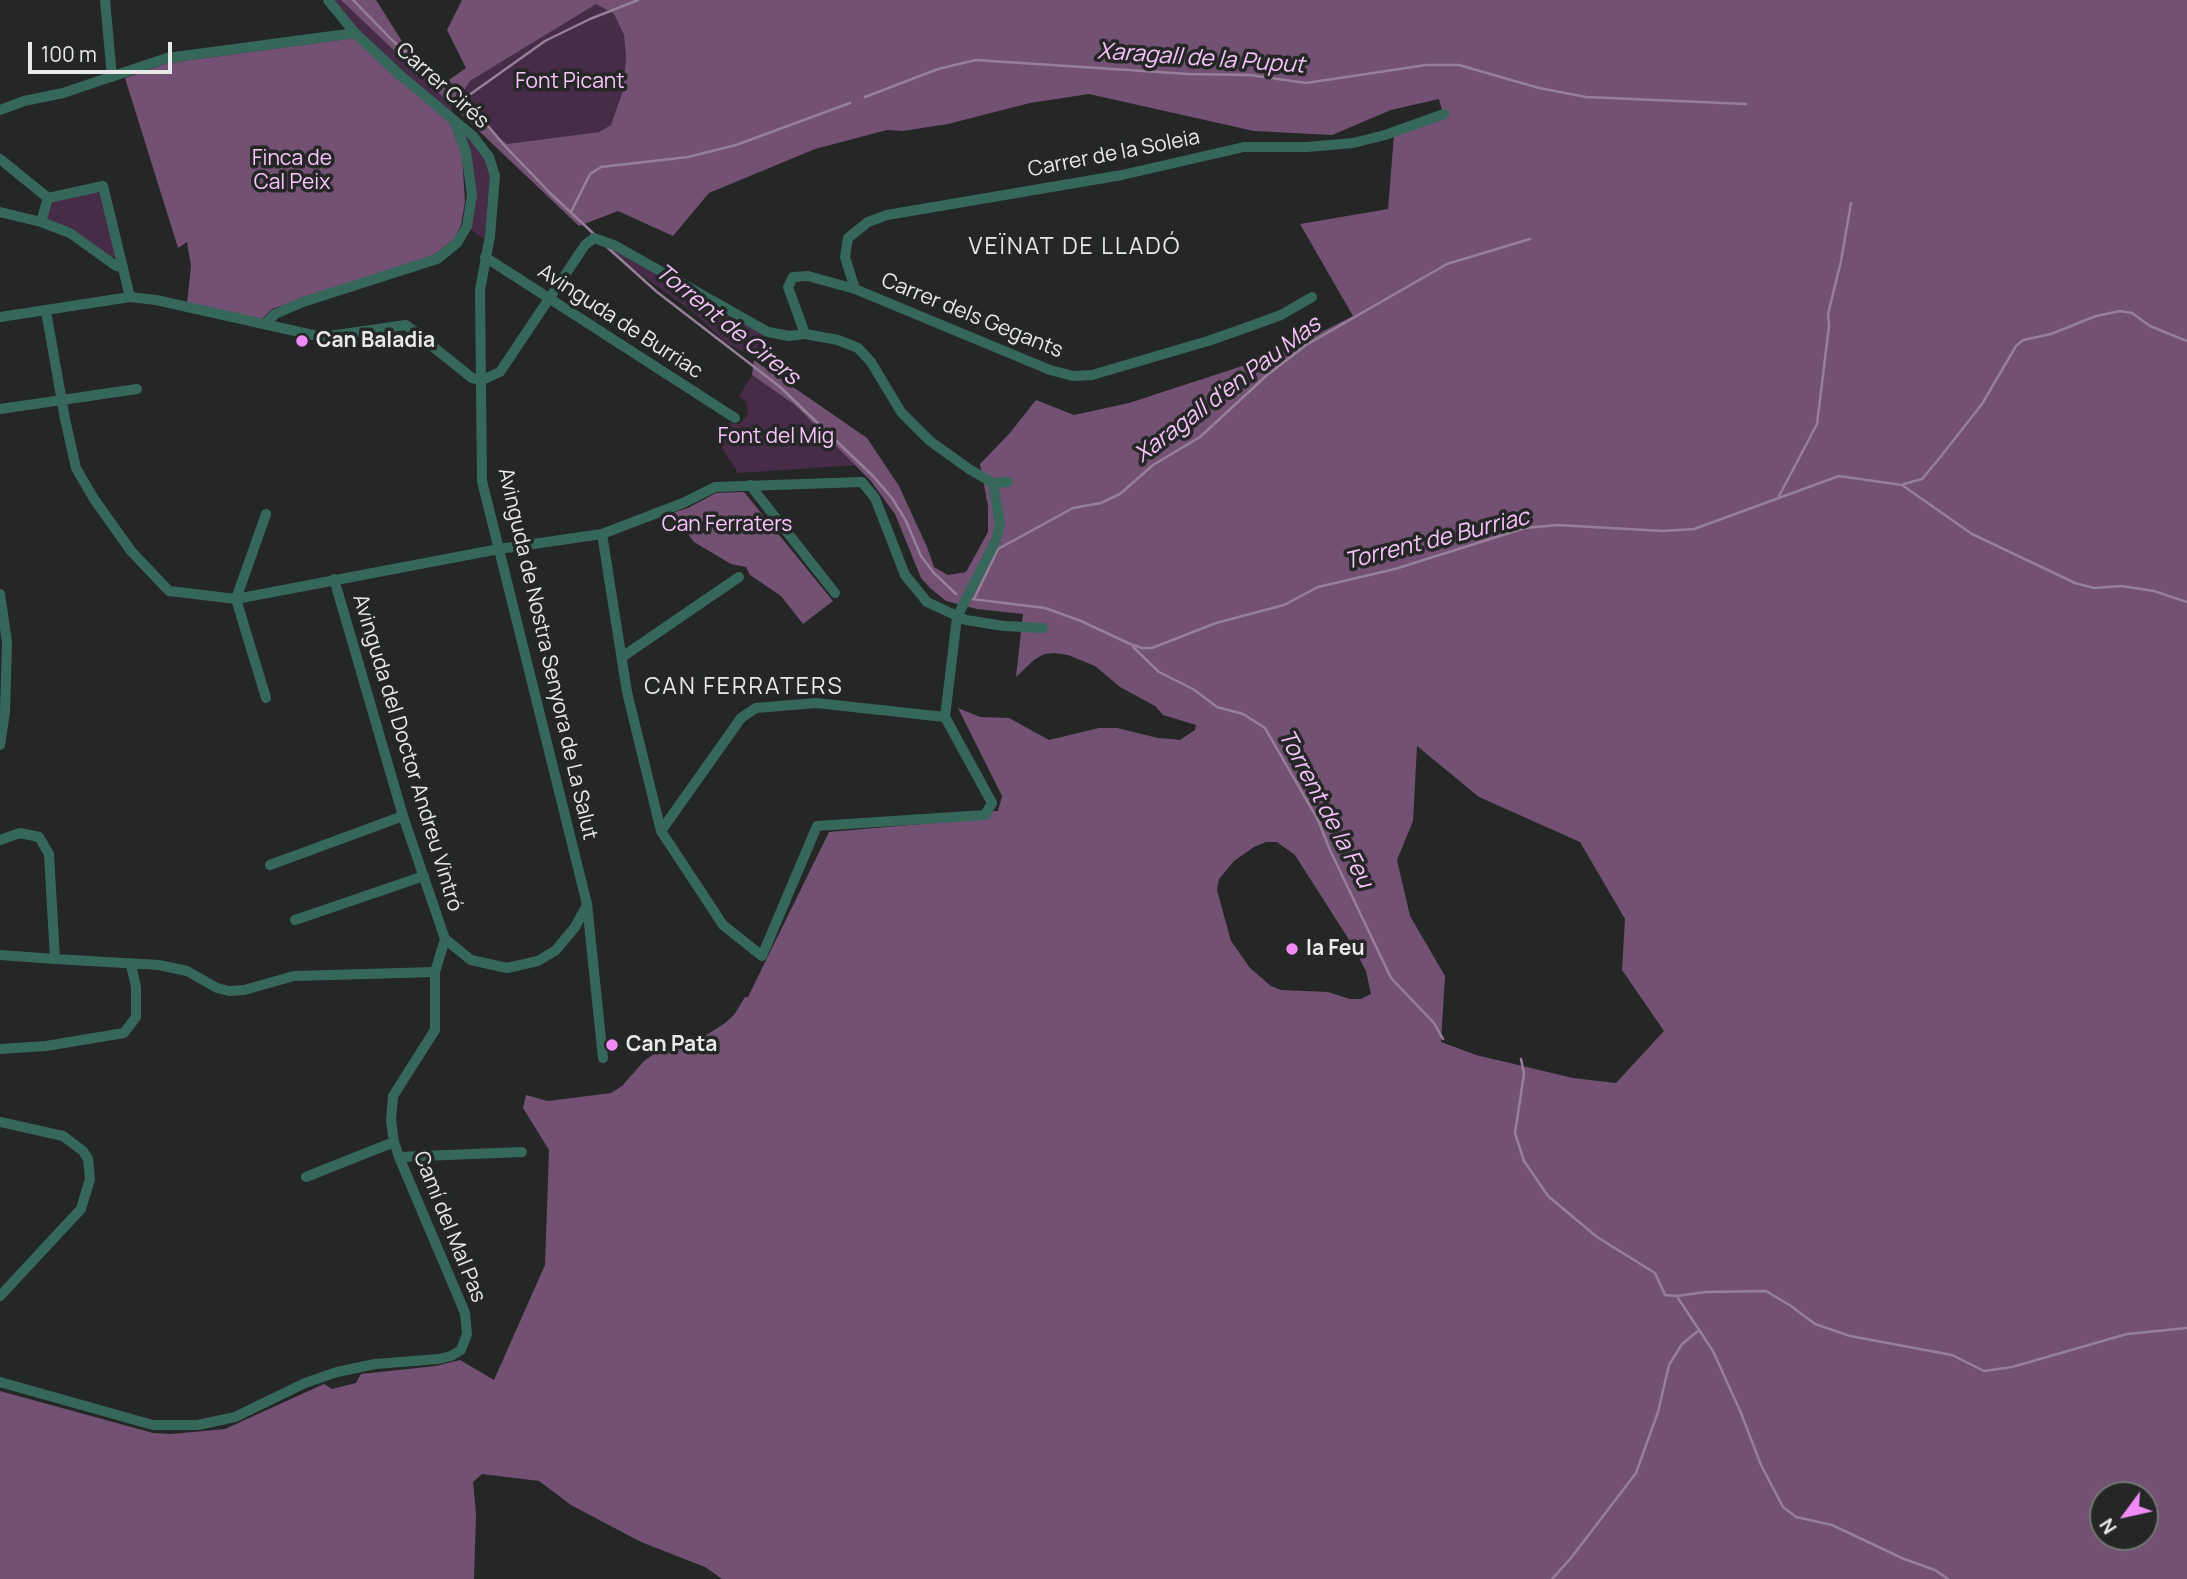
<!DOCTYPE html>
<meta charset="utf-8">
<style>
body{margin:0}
#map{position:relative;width:2187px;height:1579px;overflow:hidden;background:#252727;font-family:Manrope,sans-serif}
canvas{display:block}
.north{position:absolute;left:2089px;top:1481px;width:70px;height:70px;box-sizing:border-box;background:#252727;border:2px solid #737575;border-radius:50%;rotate:237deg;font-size:19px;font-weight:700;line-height:28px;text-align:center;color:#e8eae9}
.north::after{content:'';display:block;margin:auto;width:24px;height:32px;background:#f08bf5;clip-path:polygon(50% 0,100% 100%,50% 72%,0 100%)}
.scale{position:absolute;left:28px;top:42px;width:144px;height:32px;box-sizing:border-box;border:4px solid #e8eae9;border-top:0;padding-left:9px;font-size:21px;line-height:24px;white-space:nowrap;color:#e8eae9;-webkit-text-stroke:5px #252727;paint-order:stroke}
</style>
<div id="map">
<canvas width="2187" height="1579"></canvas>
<div class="north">N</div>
<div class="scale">100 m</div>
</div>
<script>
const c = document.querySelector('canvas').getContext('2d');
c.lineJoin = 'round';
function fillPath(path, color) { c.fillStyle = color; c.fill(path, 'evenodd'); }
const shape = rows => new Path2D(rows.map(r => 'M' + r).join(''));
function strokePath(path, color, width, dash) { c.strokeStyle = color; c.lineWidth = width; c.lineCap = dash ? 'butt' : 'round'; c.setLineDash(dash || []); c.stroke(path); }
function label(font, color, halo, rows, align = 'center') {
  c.font = font + ' Manrope,sans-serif'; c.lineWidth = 7; c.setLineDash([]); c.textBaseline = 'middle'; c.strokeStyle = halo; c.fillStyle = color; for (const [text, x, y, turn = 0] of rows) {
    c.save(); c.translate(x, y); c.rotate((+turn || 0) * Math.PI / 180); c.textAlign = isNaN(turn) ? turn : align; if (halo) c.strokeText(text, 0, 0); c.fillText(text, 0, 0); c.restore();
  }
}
fillPath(shape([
 [330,0,371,0,411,62,451,98,453,117,401,74],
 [596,3,614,14,624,35,626,58,623,90,611,125,599,132,507,144,456,101,470,81],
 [460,127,487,158,493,178,486,240,468,228,473,196],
 [94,191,102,194,117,255,112,258,72,228,46,219,52,202],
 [604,245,766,334,752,356,726,343,692,311,613,255],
 [752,375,795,405,857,465,738,473,722,448,721,431,727,423,739,424,748,415,746,402,739,396]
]), '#472c48');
fillPath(shape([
 [341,0,376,0,412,57,446,82,466,68,447,30,462,0,2187,0,2187,1579,722,1579,705,1567,641,1542,571,1505,539,1481,482,1474,473,1482,476,1514,474,1579,0,1579,0,1391,153,1433,171,1434,225,1429,324,1384,332,1389,356,1383,361,1374,436,1366,460,1360,494,1380,545,1265,549,1150,523,1108,526,1095,548,1101,611,1093,622,1086,644,1061,654,1054,675,1044,697,1041,725,1023,734,1015,745,997,748,997,829,832,980,819,983,812,998,811,1002,796,958,708,980,717,1009,718,1049,740,1099,728,1117,728,1158,738,1172,739,1180,740,1195,730,1196,725,1163,715,1155,706,1120,687,1095,666,1068,655,1055,653,1044,654,1034,660,1016,677,1023,614,977,609,946,601,930,588,921,578,895,514,870,480,795,405,752,375,754,360,867,438,899,486,927,547,934,567,948,575,966,572,988,532,988,506,980,464,1009,434,1036,400,1074,415,1129,403,1276,355,1353,316,1300,224,1388,209,1394,135,1443,114,1439,99,1391,110,1332,135,1254,131,1089,94,1030,103,948,124,903,131,887,130,815,149,709,193,673,236,618,211,579,226],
 [596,4,614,14,624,35,626,58,623,90,611,125,599,132,507,144,457,101,470,81],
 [1417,746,1479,797,1580,842,1625,919,1622,970,1664,1031,1616,1083,1573,1078,1476,1055,1441,1042,1445,976,1410,916,1397,860,1413,821],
 [1266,842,1277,842,1295,855,1353,946,1366,971,1371,994,1361,999,1350,999,1328,992,1281,990,1271,986,1250,968,1231,941,1217,890,1219,879,1234,861,1254,847],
 [2103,1495,2145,1495,2145,1537,2103,1537],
 [354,38,449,120,462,155,465,202,461,225,454,239,434,255,272,309,261,320,187,304,191,266,187,242,178,248,125,78,168,63],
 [744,492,833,601,803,624,781,596,750,575,746,567,731,564,694,542,672,513,688,508,716,493]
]), '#725173');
strokePath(shape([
 [353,0,394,42,449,87],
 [458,95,465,98,503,144,550,193,595,235],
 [865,97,938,69,976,60,1188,74,1250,75,1306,83,1426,65,1459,65,1539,88,1586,97,1746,104],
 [465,98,545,41,590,19,638,0],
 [571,212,590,174,601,167,688,157,736,145,850,103],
 [607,247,657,292,779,386,873,476,892,498,906,521,921,556,934,573,956,594],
 [1904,484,1922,479,1938,460,1982,404,2016,346,2023,340,2051,334,2096,316,2120,311,2132,313,2150,326,2187,341],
 [1779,496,1817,424,1829,326,1828,314,1841,261,1851,203],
 [972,599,1045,608,1081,621,1130,644,1142,648,1152,648,1216,623,1284,605,1318,587,1395,569,1525,528,1557,525,1663,531,1694,529,1839,476,1902,485,1972,534,2075,583,2094,588,2121,586,2154,591,2187,602],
 [974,599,998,549,1073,508,1101,503,1120,494,1153,465,1200,437,1266,376,1306,345,1447,264,1530,239],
 [1133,647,1159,672,1193,689,1217,707,1243,714,1265,728,1318,820,1330,850,1391,978,1434,1023,1443,1039],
 [1521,1059,1524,1074,1515,1133,1524,1161,1548,1196,1597,1237,1655,1273,1665,1295,1677,1296,1705,1292,1766,1291,1791,1306,1815,1324,1850,1336,1952,1355,1984,1371,2012,1367,2127,1334,2187,1328],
 [1678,1298,1713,1351,1741,1413,1761,1465,1783,1507,1796,1517,1832,1525,1904,1559,1935,1570,1948,1579],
 [1552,1579,1571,1558,1636,1473,1658,1412,1669,1365,1682,1344,1698,1331]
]), '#958097', 2.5);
strokePath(shape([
 [105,0,112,77],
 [328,0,355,33,400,75,473,136,489,157,495,176,490,236,480,290,482,481,587,904,603,1058],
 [0,110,24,101,63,93,167,58,355,33],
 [0,159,48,198],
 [48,198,103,186,130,297],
 [0,212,41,222,70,233,116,266,122,267],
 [41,222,48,198],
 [485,257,735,418],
 [855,289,845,257,848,238,868,222,887,215,1122,175,1244,147,1307,147,1353,143,1385,135,1444,114],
 [46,311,65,419,76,468,94,499,131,551,169,591,236,599,499,549,602,534,683,503,715,487,862,482,875,498,905,575,927,602,966,620,1004,626,1043,628],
 [0,317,130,297,156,300,322,337,406,325,472,378,482,380],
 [265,324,275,314,303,302,437,259,457,243,467,226,472,195,466,152,455,123],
 [805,334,788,287,793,277,808,276,855,289,1050,370,1073,376,1092,375,1208,341,1248,327,1281,315,1312,297],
 [482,380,500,372,585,245,594,238,616,246,768,332,789,336,805,334,838,340,858,348,871,362,901,412,930,441,969,469,993,483],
 [0,409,137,389],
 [993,483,1008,482],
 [750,485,835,593],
 [266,514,236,599,266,698],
 [602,534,627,692,661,831,723,925,762,956,817,826,985,815,992,803,945,717,957,617,996,540,1000,524,993,483],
 [334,579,403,816,445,939],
 [0,594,7,642,5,712,0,745],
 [622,657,739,577],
 [661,831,741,718,756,708,816,703,945,717],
 [0,840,20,833,39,837,49,854,55,959,159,965,187,971,217,988,229,991,244,990,294,976,435,972],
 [270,865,403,816],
 [295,920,424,876],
 [445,939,471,960,507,968,538,961,556,950,575,927,587,905],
 [0,955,55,959],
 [0,1049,46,1046,124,1033,136,1017,136,987,131,965],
 [0,1122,63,1136,83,1151,88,1159,90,1179,81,1209,0,1296],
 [399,1157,522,1152],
 [306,1177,394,1142],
 [0,1382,153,1425,198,1425,235,1417,305,1383,337,1372,375,1364,439,1359,451,1356,461,1350,467,1334,465,1313,399,1157,394,1142,391,1120,393,1096,435,1030,435,972,445,939]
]), '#36675b', 10);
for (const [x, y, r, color] of [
 [302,341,7,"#f08bf5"],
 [1292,949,7,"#f08bf5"],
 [612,1045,7,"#f08bf5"]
]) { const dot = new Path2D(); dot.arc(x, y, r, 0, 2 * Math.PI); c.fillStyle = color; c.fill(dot); strokePath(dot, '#252727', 2.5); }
label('21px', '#fbc4fc', '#252727', [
 ["Font Picant",570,82],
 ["Finca de",292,159],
 ["Cal Peix",292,183],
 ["Font del Mig",776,437],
 ["Can Ferraters",727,525]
]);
label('21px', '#e8eae9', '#252727', [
 ["Carrer Cirés",442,86,42],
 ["Carrer de la Soleia",1114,154,-11],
 ["Carrer dels Gegants",972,316,22],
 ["Avinguda de Burriac",620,322,33],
 ["Avinguda de Nostra Senyora de La Salut",547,654,77],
 ["Avinguda del Doctor Andreu Vintró",407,753,73],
 ["Camí del Mal Pas",449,1227,68]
]);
label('bold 21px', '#e8eae9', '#252727', [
 ["Can Baladia",316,341],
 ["la Feu",1306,949],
 ["Can Pata",626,1045]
], 'left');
label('italic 23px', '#f8c2fa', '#252727', [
 ["Xaragall de la Puput",1201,59,4],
 ["Torrent de Cirers",727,325,39],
 ["Xaragall d'en Pau Mas",1228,390,-37],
 ["Torrent de Burriac",1437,540,-14],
 ["Torrent de la Feu",1325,809,62]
]);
c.letterSpacing = '2px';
label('23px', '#e8eae9', '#252727', [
 ["VEÏNAT DE LLADÓ",1075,248],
 ["CAN FERRATERS",744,688]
]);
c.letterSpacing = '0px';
</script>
